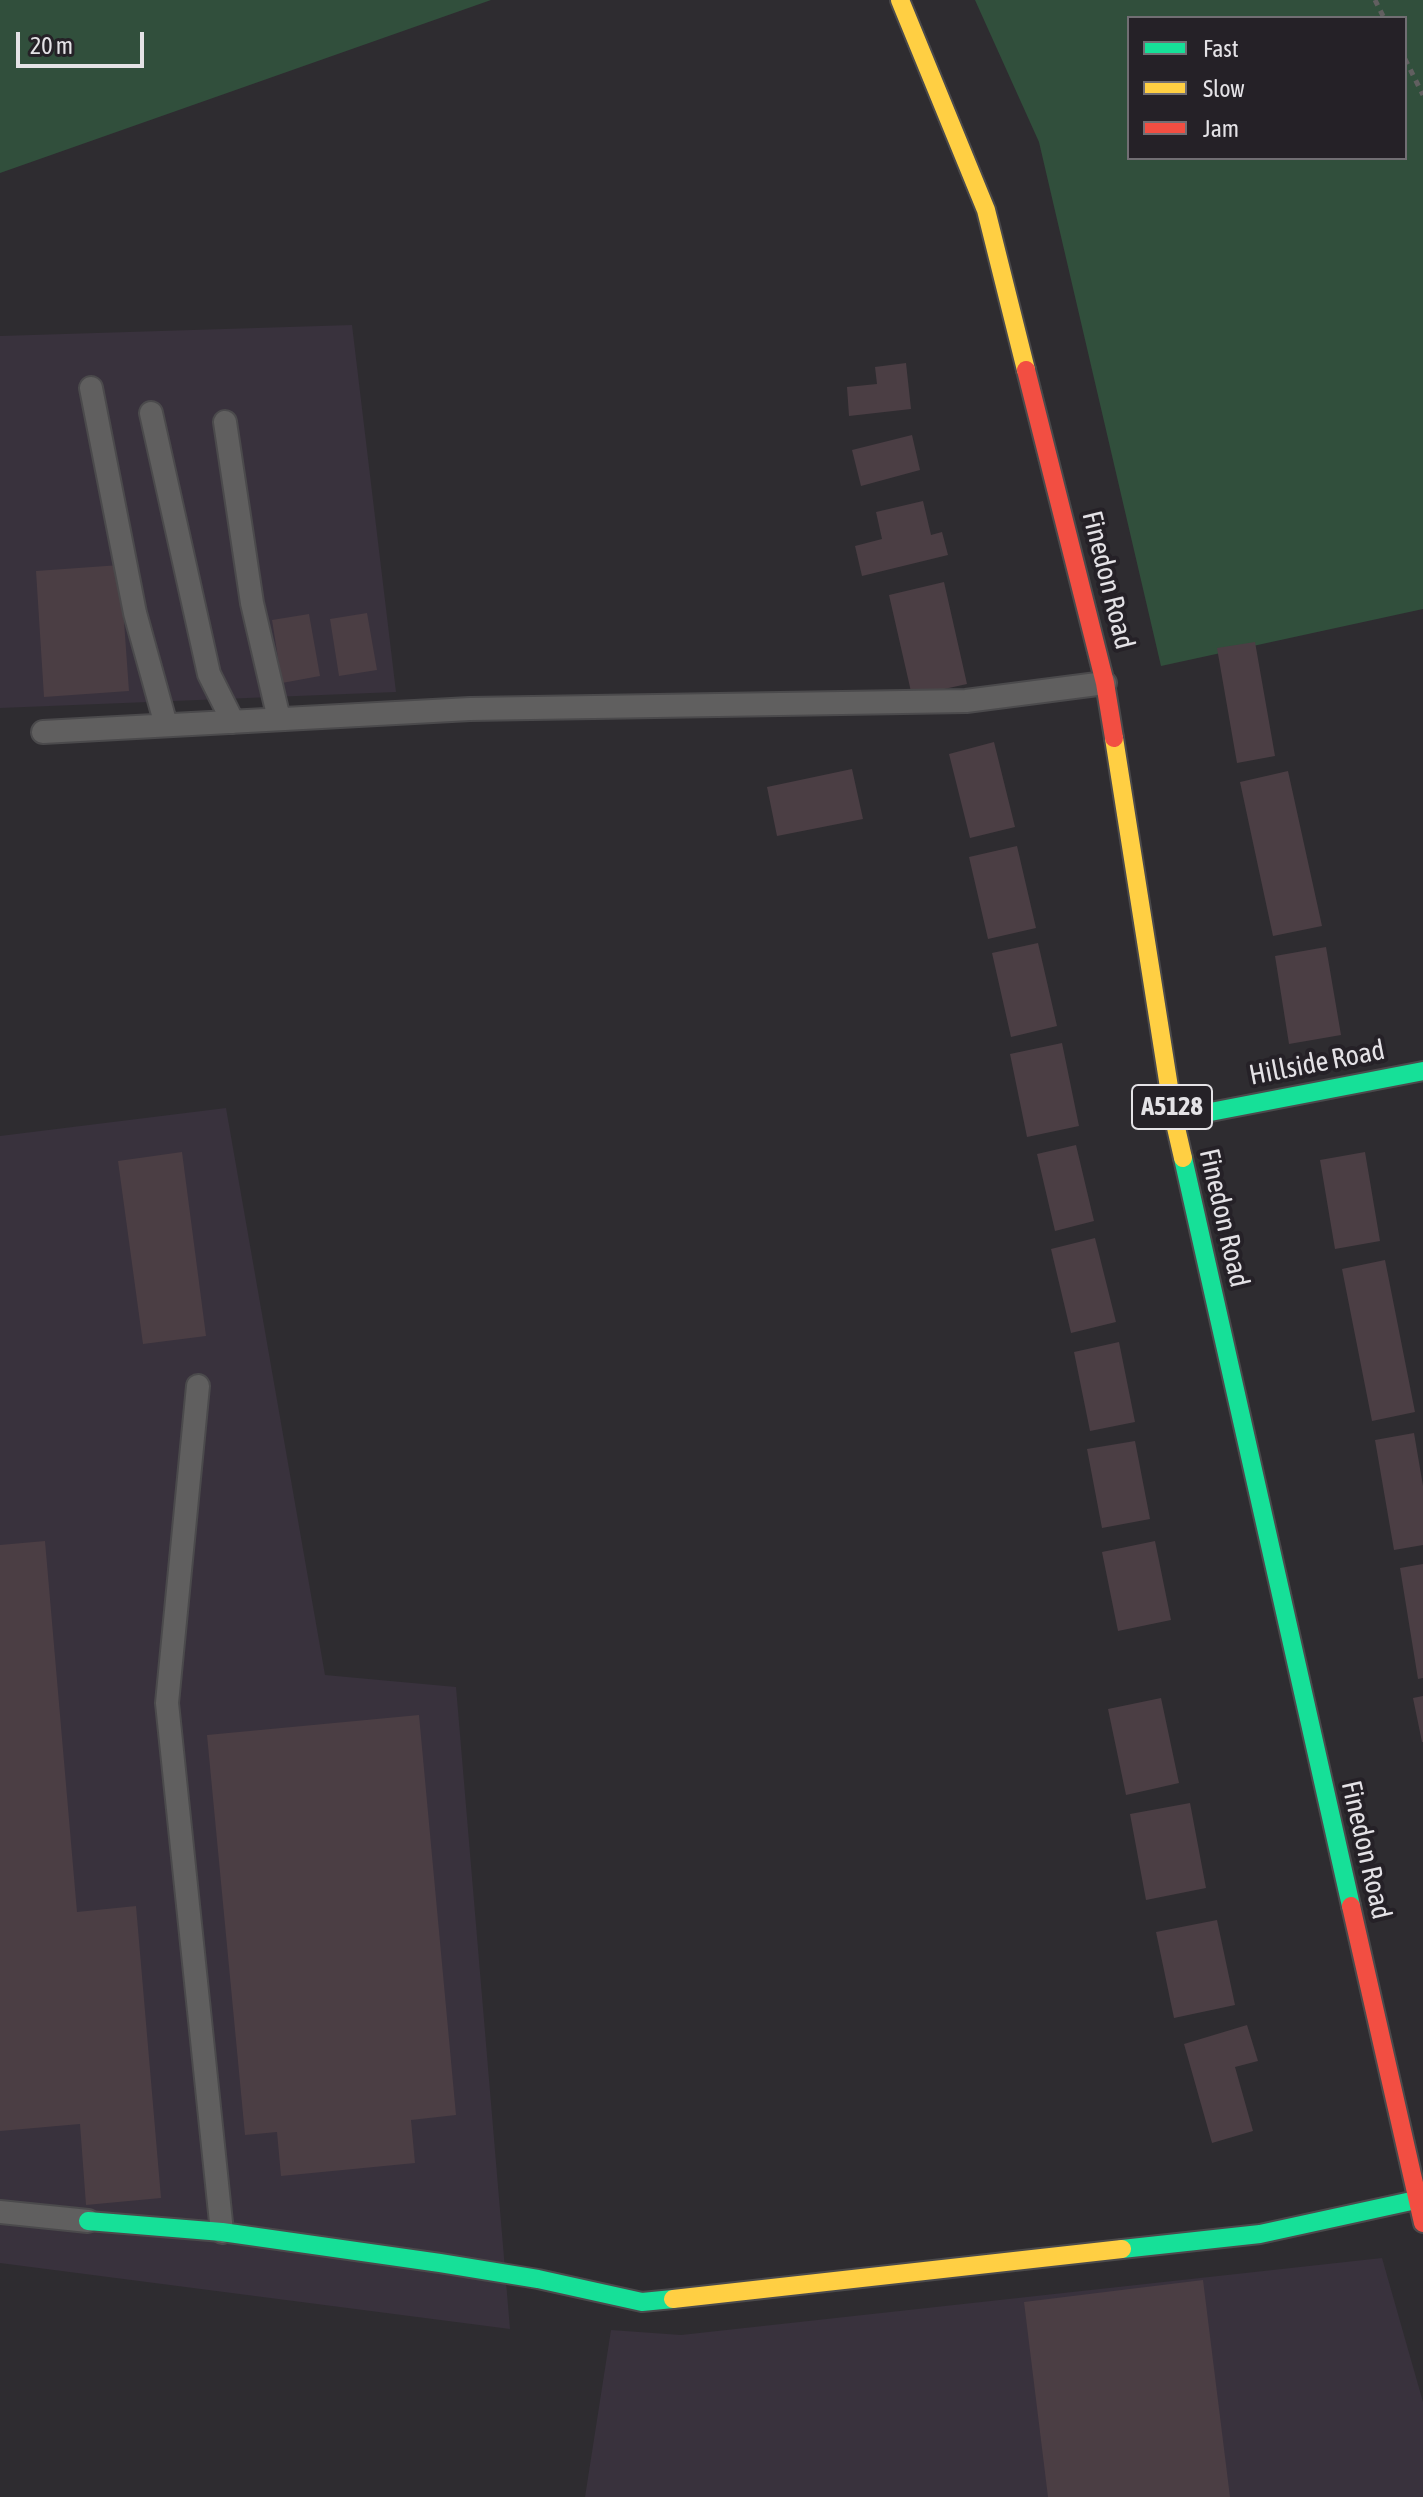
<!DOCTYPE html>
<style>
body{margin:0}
#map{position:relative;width:1423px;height:2497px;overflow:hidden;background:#2e2c30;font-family:"Asap Condensed",sans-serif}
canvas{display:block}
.legend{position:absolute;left:1127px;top:16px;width:280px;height:144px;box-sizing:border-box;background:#252127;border:2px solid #716e73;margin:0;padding:10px 14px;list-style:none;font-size:24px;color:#e4e2e6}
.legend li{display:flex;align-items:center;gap:16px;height:40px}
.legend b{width:40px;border:2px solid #716e73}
.scale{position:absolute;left:16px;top:32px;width:128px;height:36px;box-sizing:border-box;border:4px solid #e4e2e6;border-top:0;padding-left:10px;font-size:24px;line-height:28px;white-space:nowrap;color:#e4e2e6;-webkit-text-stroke:6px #252127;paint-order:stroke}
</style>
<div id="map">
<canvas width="1423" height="2497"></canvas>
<ul class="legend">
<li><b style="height:10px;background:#16e098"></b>Fast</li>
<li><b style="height:10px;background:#ffcf43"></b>Slow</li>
<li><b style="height:10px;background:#f24e42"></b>Jam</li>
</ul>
<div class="scale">20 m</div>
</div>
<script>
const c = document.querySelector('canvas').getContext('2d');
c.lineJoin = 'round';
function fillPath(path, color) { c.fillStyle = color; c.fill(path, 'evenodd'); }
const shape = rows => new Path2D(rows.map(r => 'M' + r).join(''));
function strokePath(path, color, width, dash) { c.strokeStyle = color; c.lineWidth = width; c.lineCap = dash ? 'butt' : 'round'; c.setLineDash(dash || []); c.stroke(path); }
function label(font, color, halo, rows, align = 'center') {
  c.font = font + ' "Asap Condensed",sans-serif'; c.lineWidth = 8; c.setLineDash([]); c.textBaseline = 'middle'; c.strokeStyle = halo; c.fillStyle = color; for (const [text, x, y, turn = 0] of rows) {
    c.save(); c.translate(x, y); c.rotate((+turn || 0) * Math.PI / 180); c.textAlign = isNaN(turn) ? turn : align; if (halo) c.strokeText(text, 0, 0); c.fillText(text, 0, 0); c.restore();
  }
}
fillPath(shape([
 [352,325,396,692,0,708,0,336],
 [226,1108,325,1675,456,1687,510,2329,0,2263,0,1136],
 [1382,2258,1423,2402,1423,2497,585,2497,611,2330,681,2335]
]), '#39323d');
fillPath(shape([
 [0,0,491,0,0,173],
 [975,0,1423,0,1423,609,1161,666,1039,142],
 [1129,18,1405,18,1405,158,1129,158]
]), '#314f3c');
fillPath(shape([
 [906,363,911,409,849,416,847,387,877,384,875,367],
 [912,435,920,470,861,486,852,450],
 [923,501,931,535,942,532,948,555,862,576,855,546,882,539,876,512],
 [120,565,129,691,44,697,36,571],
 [944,582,967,684,912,696,889,595],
 [367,613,377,670,339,676,330,619],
 [309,614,320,676,282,683,272,620],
 [1255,642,1275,756,1237,763,1217,648],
 [994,742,1015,827,970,838,949,754],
 [852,769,863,819,777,836,767,787],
 [1288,771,1322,926,1273,936,1240,782],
 [1017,846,1036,928,988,939,969,857],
 [1038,943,1057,1026,1011,1037,992,953],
 [1326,947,1341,1035,1289,1044,1275,956],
 [1062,1043,1079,1126,1027,1137,1010,1054],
 [1076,1145,1094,1221,1055,1231,1037,1154],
 [182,1152,206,1336,143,1344,118,1161],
 [1365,1152,1380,1241,1335,1249,1320,1160],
 [1095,1238,1116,1322,1071,1333,1051,1249],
 [1385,1260,1415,1412,1372,1421,1342,1269],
 [1119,1342,1135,1422,1090,1431,1074,1352],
 [1414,1433,1423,1486,1423,1545,1394,1550,1375,1440],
 [1135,1441,1150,1519,1102,1528,1087,1449],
 [45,1541,77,1912,136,1906,161,2198,86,2205,80,2124,0,2131,0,1545],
 [1155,1541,1171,1620,1118,1631,1102,1552],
 [1423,1564,1423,1678,1418,1679,1400,1568],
 [1423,1696,1423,1742,1422,1742,1413,1698],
 [1161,1698,1179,1783,1126,1795,1108,1709],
 [419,1715,456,2115,411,2120,415,2163,281,2176,277,2132,245,2135,207,1735],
 [1190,1803,1206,1888,1146,1900,1130,1814],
 [1217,1920,1235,2005,1174,2018,1156,1932],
 [1247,2025,1258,2061,1235,2067,1253,2131,1212,2143,1184,2044],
 [1203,2280,1230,2497,1048,2497,1024,2302]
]), '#4b3e44');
const lane = shape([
 [91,388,135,613,166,725],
 [151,413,209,674,233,722],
 [225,422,252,603,279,719],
 [43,732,470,709,966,701,1105,683],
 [198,1386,167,1703,222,2232],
 [0,2212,88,2221]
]);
const fast = shape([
 [1174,1119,1423,1071],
 [1183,1158,1351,1906],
 [88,2221,222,2232,440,2263,538,2279,642,2302,673,2299],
 [1122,2249,1260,2234,1416,2200]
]);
const slow = shape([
 [900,0,986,210,1026,370],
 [1114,738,1174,1119,1183,1158],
 [673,2299,1122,2249]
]);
const jam = shape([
 [1026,370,1105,683,1114,738],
 [1351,1906,1423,2223]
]);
strokePath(lane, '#4b4a4c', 26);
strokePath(fast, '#4b4a4c', 22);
strokePath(slow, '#4b4a4c', 22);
strokePath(jam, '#4b4a4c', 22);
strokePath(shape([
 [1375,0,1384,18],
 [1405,59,1423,95]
]), '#615f60', 5, [6, 6]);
strokePath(lane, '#605f5f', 22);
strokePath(fast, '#16e098', 18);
strokePath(slow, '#ffcf43', 18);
strokePath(jam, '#f24e42', 18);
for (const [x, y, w] of [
 [1172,1107,80]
]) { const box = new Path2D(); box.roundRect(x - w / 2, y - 22, w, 44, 6); c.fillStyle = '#252127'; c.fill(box); strokePath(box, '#e4e2e6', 2); }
label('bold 26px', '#e4e2e6', null, [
 ["A5128",1172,1107]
]);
label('28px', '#e4e2e6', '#252127', [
 ["Finedon Road",1108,580,76],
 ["Hillside Road",1317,1063,-11],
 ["Finedon Road",1224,1218,77],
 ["Finedon Road",1366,1850,77]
]);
</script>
